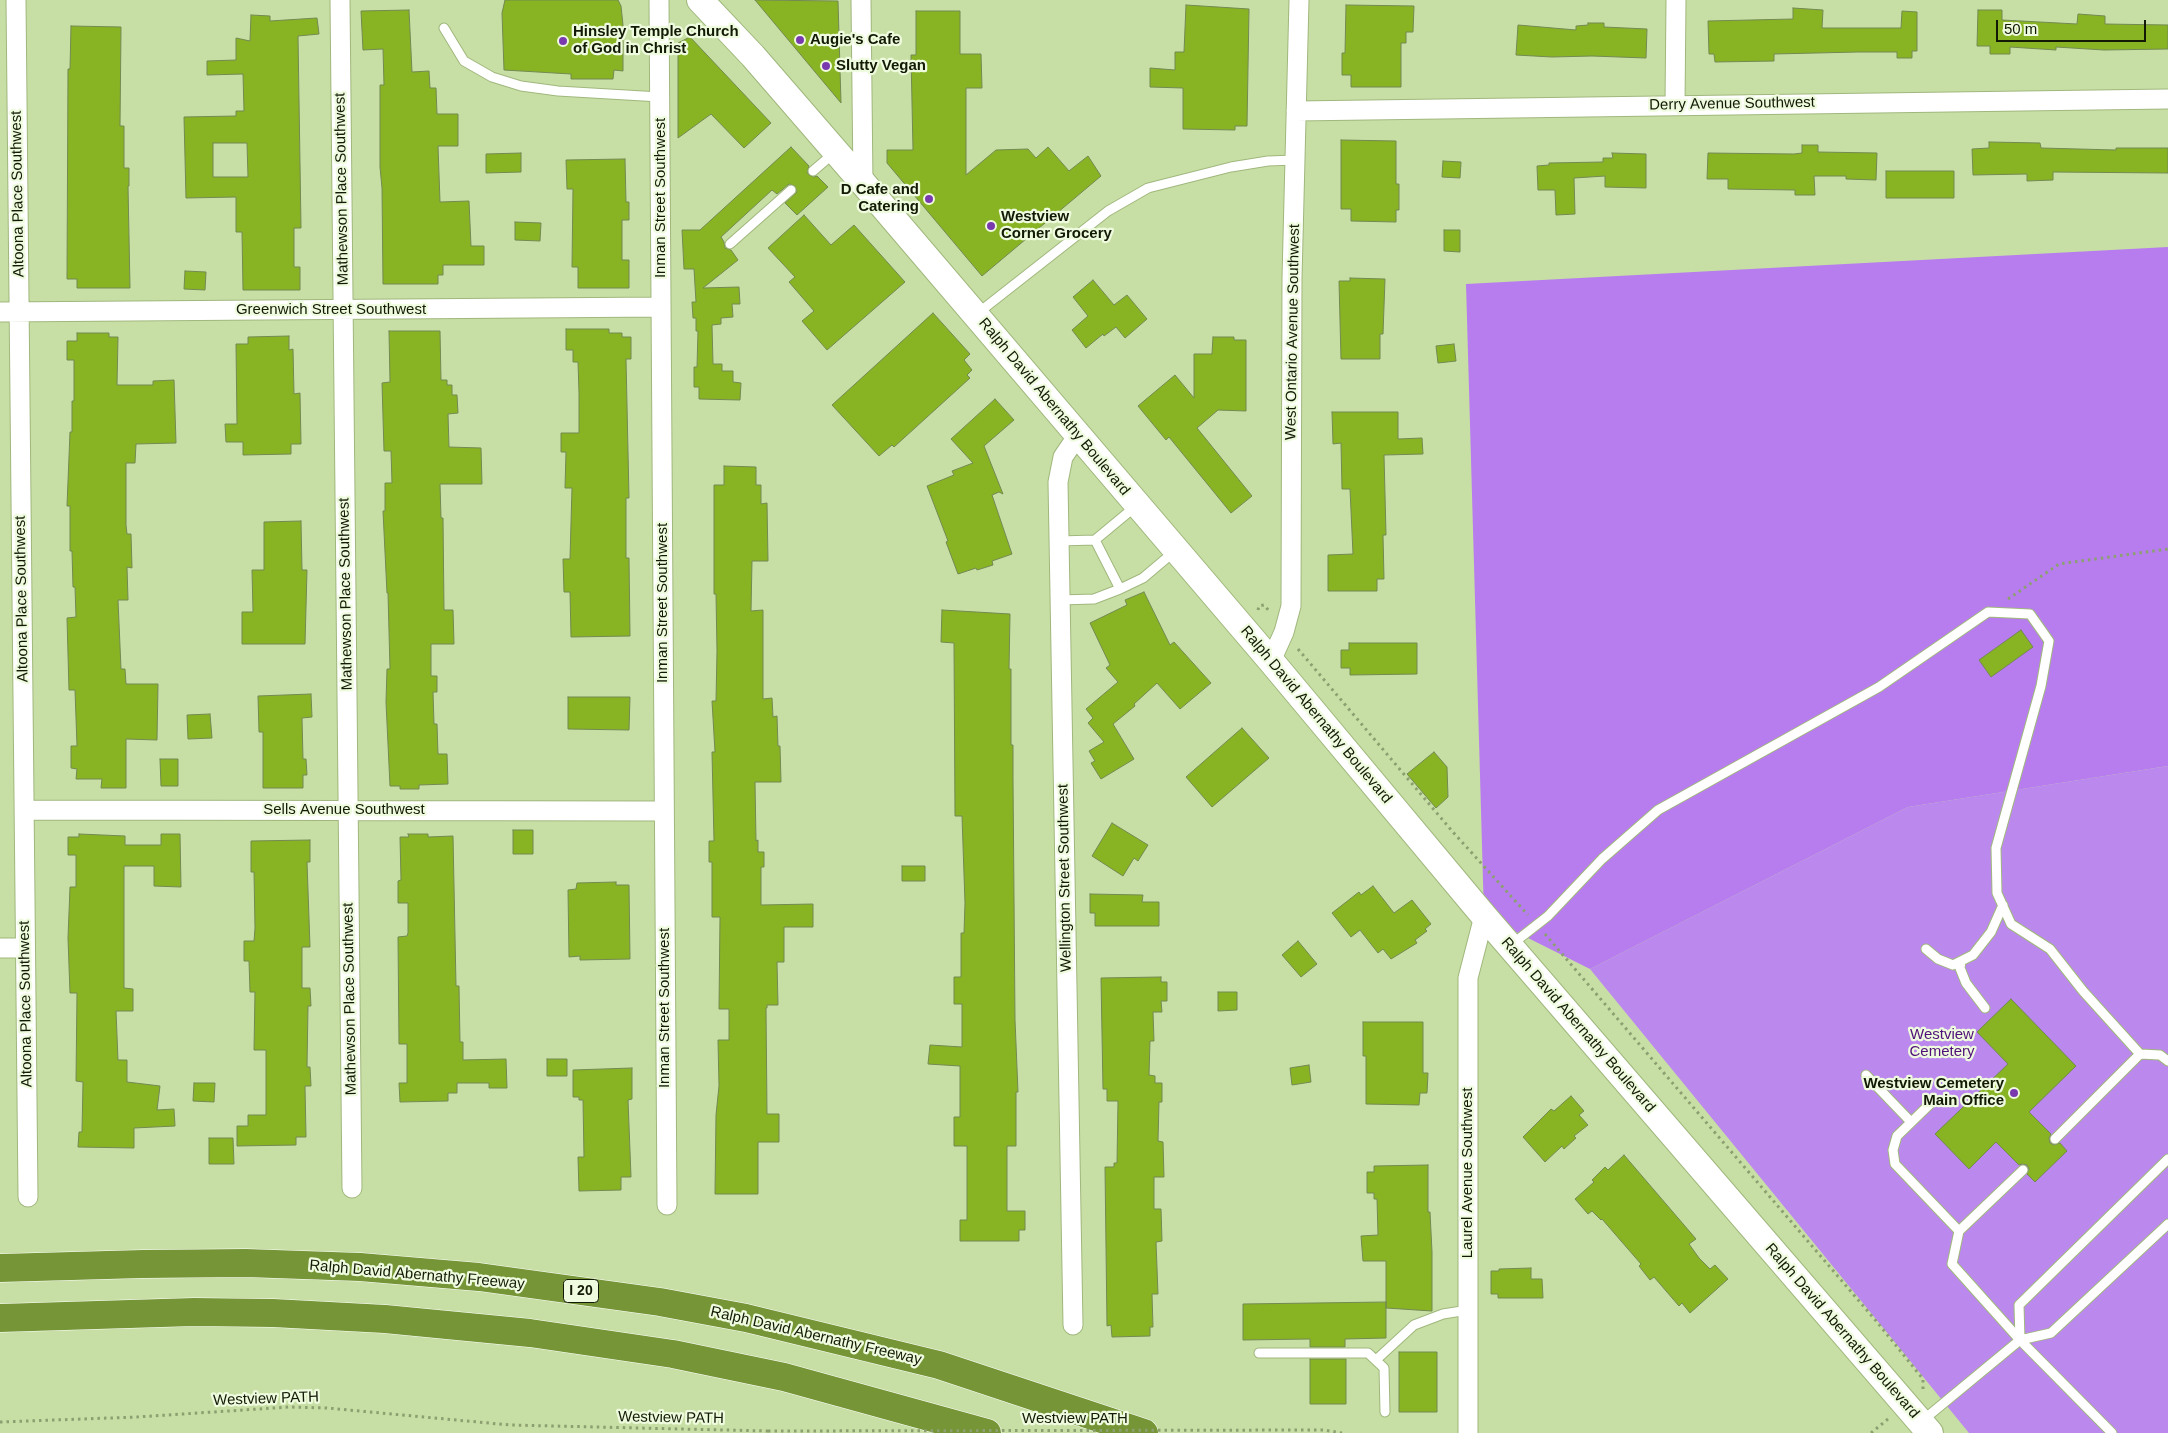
<!DOCTYPE html>
<style>
body{margin:0}
#map{position:relative;width:2168px;height:1433px;overflow:hidden;background:#c7dfa4;font-family:Helvetica,sans-serif}
canvas{display:block}
.scale{position:absolute;left:1996px;top:20px;width:150px;height:22px;box-sizing:border-box;border:2px solid #121a05;border-top:0;padding-left:6px;font-size:15px;line-height:18px;white-space:nowrap;color:#121a05;-webkit-text-stroke:4px #effbde;paint-order:stroke}
</style>
<div id="map">
<canvas width="2168" height="1433"></canvas>
<div class="scale">50 m</div>
</div>
<script>
const c = document.querySelector('canvas').getContext('2d');
c.lineJoin = 'round';
function fillPath(path, color) { c.fillStyle = color; c.fill(path, 'evenodd'); }
const shape = rows => new Path2D(rows.map(r => 'M' + r).join(''));
function strokePath(path, color, width, dash) { c.strokeStyle = color; c.lineWidth = width; c.lineCap = dash ? 'butt' : 'round'; c.setLineDash(dash || []); c.stroke(path); }
function label(font, color, halo, rows, align = 'center') {
  c.font = font + ' Helvetica,sans-serif'; c.lineWidth = 4.5; c.setLineDash([]); c.textBaseline = 'middle'; c.strokeStyle = halo; c.fillStyle = color; for (const [text, x, y, turn = 0] of rows) {
    c.save(); c.translate(x, y); c.rotate((+turn || 0) * Math.PI / 180); c.textAlign = isNaN(turn) ? turn : align; if (halo) c.strokeText(text, 0, 0); c.fillText(text, 0, 0); c.restore();
  }
}
fillPath(shape([
 [2168,766,2168,1433,1969,1433,1590,969,1908,807]
]), '#bb89ee');
fillPath(shape([
 [2168,247,2168,766,1908,807,1590,969,1484,916,1466,284]
]), '#b77def');
const building = shape([
 [505,0,618,0,621,6,623,25,623,71,614,70,613,79,571,79,571,74,504,70,502,13,505,0],
 [755,0,838,1,841,103,755,0],
 [1186,5,1249,9,1247,126,1235,126,1235,130,1183,129,1183,88,1150,87,1150,68,1175,70,1175,52,1184,52,1186,5],
 [1346,5,1414,6,1413,32,1406,32,1406,43,1401,43,1401,87,1351,87,1351,75,1342,75,1342,53,1345,53,1346,5],
 [1793,8,1823,10,1822,28,1901,28,1902,11,1917,12,1917,51,1912,51,1912,58,1897,58,1897,52,1858,52,1774,54,1774,61,1715,62,1714,54,1709,54,1708,21,1793,19,1793,8],
 [409,10,412,72,429,71,430,88,436,88,437,114,458,114,458,146,438,146,440,202,469,201,471,246,484,246,484,265,443,265,443,275,438,275,438,284,383,284,382,188,380,167,380,85,384,85,383,49,363,50,361,11,409,10],
 [1978,10,2002,10,2002,20,2077,24,2078,14,2105,16,2105,24,2168,25,2168,49,2104,50,2056,47,2056,50,2010,47,2010,54,1990,54,1990,46,1977,46,1978,10],
 [916,11,960,11,960,54,981,54,982,88,966,88,966,175,996,150,1028,149,1036,158,1048,147,1069,171,1088,156,1101,176,982,276,887,163,887,150,913,150,911,55,916,55,916,11],
 [251,15,270,16,270,21,317,18,319,34,298,36,301,228,294,228,294,267,300,267,300,290,243,290,242,232,236,232,236,197,186,198,184,117,236,116,236,111,244,111,243,74,207,75,207,61,236,60,236,38,250,41,251,15],
 [213,143,247,143,248,177,213,177,213,143],
 [1588,23,1604,23,1604,27,1647,29,1646,58,1592,56,1552,57,1516,55,1518,25,1576,30,1576,26,1588,25,1588,23],
 [71,26,121,27,120,126,124,126,124,168,129,168,129,186,128,186,130,288,77,288,77,279,67,279,68,69,70,69,71,26],
 [690,37,771,123,744,148,711,114,678,138,678,43,690,37],
 [1341,140,1396,141,1396,184,1399,184,1399,210,1396,210,1396,222,1351,221,1351,209,1341,209,1341,140],
 [1989,142,2040,143,2041,148,2116,150,2116,148,2168,148,2168,173,2053,172,2053,180,2027,181,2027,174,1973,175,1972,149,1989,148,1989,142],
 [1802,145,1818,145,1818,152,1877,153,1876,180,1846,179,1846,176,1814,176,1815,195,1795,195,1795,190,1728,189,1728,179,1707,179,1708,153,1794,154,1802,153,1802,145],
 [791,147,809,166,807,172,809,175,814,177,817,176,828,187,797,215,785,203,797,192,795,186,789,184,777,194,772,190,721,237,724,242,725,248,731,250,738,260,703,288,739,287,740,304,732,304,733,317,721,318,721,324,712,325,713,364,722,364,722,371,733,371,733,382,741,383,740,400,699,399,699,387,694,387,694,367,697,367,698,331,696,331,696,318,693,318,692,302,696,302,694,269,684,269,682,230,700,230,791,147],
 [521,153,521,172,486,173,486,154,521,153],
 [1612,153,1646,154,1646,188,1605,187,1605,176,1574,178,1575,214,1556,215,1555,190,1538,190,1537,166,1549,165,1549,163,1603,162,1603,158,1613,158,1612,153],
 [625,159,626,202,629,202,629,220,622,220,622,260,629,260,629,288,578,288,578,267,572,267,573,189,567,189,566,160,625,159],
 [1443,161,1461,162,1460,178,1442,177,1443,161],
 [1886,171,1954,171,1954,198,1886,198,1886,171],
 [804,215,831,245,854,225,905,282,827,350,802,321,814,311,789,282,795,277,768,248,804,215],
 [515,222,541,223,540,241,515,240,515,222],
 [1444,230,1460,230,1460,252,1444,251,1444,230],
 [185,271,206,272,205,290,184,289,185,271],
 [1350,278,1385,279,1383,334,1380,334,1380,359,1341,359,1339,281,1350,281,1350,278],
 [1093,280,1114,305,1127,295,1147,319,1125,338,1116,327,1104,336,1103,334,1086,348,1072,330,1088,316,1073,297,1093,280],
 [933,313,970,354,964,360,972,370,967,375,970,378,894,447,892,445,879,456,832,405,933,313],
 [566,329,609,329,609,333,622,333,622,337,631,337,631,359,626,359,629,498,626,498,626,558,629,558,630,636,571,637,570,592,564,592,563,559,570,559,572,488,565,488,566,452,561,452,561,433,579,433,579,393,578,362,573,362,573,350,566,350,566,329],
 [389,331,440,331,441,380,447,380,447,385,452,385,452,395,457,395,458,413,448,414,449,447,481,448,482,484,440,484,441,518,443,518,444,610,453,610,454,644,431,644,431,676,437,676,437,692,433,692,434,724,437,724,438,754,447,754,448,784,419,785,419,789,400,789,400,786,390,786,386,702,387,669,390,669,388,593,387,593,383,511,385,511,385,483,392,483,391,451,384,451,382,383,390,382,389,331],
 [77,333,109,333,109,337,118,337,117,385,153,385,153,381,174,380,176,443,136,444,135,463,126,463,126,525,127,534,131,534,132,568,127,567,128,600,118,600,121,669,125,669,126,684,158,684,157,740,126,739,126,788,101,788,102,779,76,779,77,769,71,768,71,746,77,746,75,690,69,690,67,618,76,617,75,587,73,587,72,551,70,551,70,506,67,506,70,432,72,432,72,401,74,401,74,360,67,360,67,341,77,341,77,333],
 [289,336,289,350,293,349,294,394,300,393,301,444,291,444,291,454,243,455,243,442,226,442,225,424,237,424,236,344,248,344,248,337,289,336],
 [1213,337,1234,337,1234,340,1246,340,1246,411,1218,410,1197,428,1252,496,1231,513,1169,437,1166,440,1138,406,1175,375,1194,398,1194,354,1212,354,1213,337],
 [1454,344,1456,361,1438,363,1436,346,1454,344],
 [995,399,1014,420,984,446,1003,494,999,492,992,495,1012,554,992,561,993,565,977,570,976,568,958,574,946,542,948,541,927,486,954,475,952,471,973,463,951,439,995,399],
 [1332,412,1398,412,1398,439,1422,438,1423,454,1384,455,1386,535,1383,535,1384,579,1377,579,1377,591,1328,591,1328,555,1353,554,1350,489,1342,489,1341,443,1333,444,1332,412],
 [724,466,756,467,756,485,761,485,761,504,767,503,768,561,752,561,751,611,763,610,763,699,772,698,773,717,777,716,778,746,780,746,781,782,755,782,756,841,758,840,758,852,764,852,764,867,761,867,761,905,813,904,813,927,784,927,784,962,777,962,778,1005,767,1005,767,1008,766,1008,767,1114,779,1114,779,1142,758,1142,758,1194,715,1194,716,1115,719,1086,718,1040,729,1040,729,1009,719,1009,720,917,712,917,712,862,709,862,709,841,714,841,712,752,715,752,712,701,716,701,717,651,716,594,714,594,714,485,724,485,724,466],
 [301,521,302,570,307,570,305,644,242,644,242,612,253,612,252,570,264,570,264,522,301,521],
 [1144,592,1170,645,1174,642,1211,683,1180,709,1157,683,1134,704,1135,706,1113,724,1134,759,1101,779,1091,763,1095,761,1089,751,1104,742,1088,723,1093,718,1086,709,1118,682,1106,668,1110,665,1090,623,1127,605,1125,600,1144,592],
 [942,610,1010,614,1009,669,1011,669,1011,745,1013,745,1013,778,1015,1020,1018,1092,1016,1092,1016,1146,1007,1146,1007,1211,1025,1211,1025,1230,1019,1230,1019,1241,960,1241,960,1220,967,1220,967,1146,954,1146,954,1117,960,1117,960,1066,928,1064,930,1045,962,1047,962,1004,954,1004,954,977,961,977,961,933,964,933,965,903,962,816,955,816,954,643,941,642,942,610],
 [2021,630,2033,647,1991,677,1979,660,2021,630],
 [1349,643,1417,643,1417,674,1350,675,1350,668,1341,668,1341,650,1349,650,1349,643],
 [311,694,312,717,302,718,303,759,306,759,307,775,303,775,303,788,263,788,263,732,259,732,258,696,311,694],
 [568,697,630,697,629,730,568,729,568,697],
 [210,714,212,738,188,739,187,715,210,714],
 [1242,728,1269,758,1212,807,1186,777,1242,728],
 [1434,752,1447,767,1448,797,1436,808,1407,774,1434,752],
 [160,759,178,759,178,786,161,786,160,759],
 [1112,823,1148,845,1138,861,1134,858,1123,876,1092,856,1112,823],
 [513,830,533,830,533,854,513,854,513,830],
 [79,834,125,836,125,845,161,845,161,834,180,834,181,887,154,886,154,866,124,866,124,988,133,989,133,1011,116,1011,118,1060,127,1060,127,1082,160,1086,157,1110,174,1109,175,1126,134,1128,134,1148,78,1147,79,1132,82,1132,83,1082,76,1081,77,993,70,993,68,938,70,887,76,887,76,855,68,855,68,837,79,837,79,834],
 [408,834,428,834,428,837,453,836,456,986,459,986,460,1042,463,1042,463,1060,506,1059,507,1088,489,1088,489,1083,457,1083,457,1093,448,1093,448,1101,400,1102,399,1083,407,1083,407,1044,399,1044,398,937,407,936,408,933,408,903,398,903,398,881,401,880,400,837,409,837,408,834],
 [310,840,310,862,307,862,310,947,302,947,302,988,310,988,311,1006,308,1006,307,1067,310,1067,311,1086,305,1086,306,1137,296,1137,296,1145,237,1146,237,1126,248,1126,248,1115,266,1115,266,1050,254,1050,255,992,250,992,249,961,244,961,244,941,254,941,255,928,254,872,251,872,251,841,310,840],
 [902,866,925,866,925,881,902,881,902,866],
 [616,882,616,885,629,885,630,959,580,960,580,956,569,957,568,890,576,889,577,883,616,882],
 [1373,886,1394,913,1412,900,1431,924,1425,929,1427,931,1415,940,1417,943,1391,959,1383,949,1378,953,1360,930,1351,937,1332,913,1359,892,1361,895,1373,886],
 [1090,894,1143,895,1142,902,1159,902,1159,926,1095,926,1095,913,1090,913,1090,894],
 [1298,941,1317,964,1301,977,1282,955,1298,941],
 [1161,977,1161,982,1167,982,1167,1001,1161,1001,1162,1012,1153,1012,1154,1041,1150,1041,1149,1075,1155,1076,1155,1083,1162,1083,1162,1102,1159,1102,1158,1141,1163,1142,1164,1177,1154,1177,1154,1209,1161,1209,1162,1241,1156,1242,1158,1294,1152,1294,1153,1327,1150,1327,1150,1336,1112,1337,1111,1325,1107,1326,1105,1167,1114,1167,1114,1163,1117,1163,1118,1101,1107,1101,1107,1089,1103,1089,1101,978,1161,977],
 [1218,992,1237,992,1237,1010,1218,1011,1218,992],
 [2011,999,2076,1066,2029,1112,2051,1134,2049,1138,2050,1143,2054,1145,2060,1143,2067,1151,2035,1182,2027,1174,2029,1169,2027,1165,2022,1164,2019,1165,1996,1142,1969,1169,1935,1134,2008,1064,1977,1032,2011,999],
 [1363,1022,1423,1022,1423,1073,1428,1073,1427,1093,1420,1093,1419,1105,1366,1104,1366,1056,1363,1056,1363,1022],
 [547,1059,567,1059,567,1076,547,1076,547,1059],
 [1309,1065,1311,1082,1292,1085,1290,1068,1309,1065],
 [632,1068,632,1099,628,1100,631,1177,621,1177,621,1190,579,1191,578,1157,584,1157,583,1100,579,1100,579,1097,573,1097,573,1070,632,1068],
 [194,1083,215,1083,214,1102,193,1101,194,1083],
 [1571,1096,1584,1111,1579,1115,1588,1125,1574,1136,1576,1138,1564,1149,1562,1146,1545,1162,1523,1137,1551,1109,1554,1111,1571,1096],
 [209,1138,233,1138,234,1164,209,1164,209,1138],
 [1624,1155,1696,1239,1689,1244,1699,1258,1710,1269,1715,1265,1728,1279,1690,1313,1682,1303,1679,1306,1654,1277,1650,1280,1639,1266,1641,1264,1602,1219,1601,1220,1592,1211,1588,1214,1575,1199,1594,1182,1592,1180,1605,1167,1608,1170,1624,1155],
 [1428,1165,1428,1212,1430,1212,1432,1252,1432,1311,1386,1308,1386,1261,1363,1261,1361,1236,1378,1235,1377,1199,1374,1199,1374,1193,1367,1193,1367,1172,1374,1172,1374,1166,1428,1165],
 [1531,1268,1531,1279,1542,1279,1543,1298,1498,1298,1498,1294,1491,1294,1491,1271,1499,1271,1499,1269,1531,1268],
 [1386,1302,1386,1338,1345,1339,1345,1347,1310,1347,1310,1339,1243,1340,1243,1304,1386,1302],
 [1399,1352,1437,1352,1437,1412,1399,1412,1399,1352],
 [1310,1359,1346,1359,1346,1404,1310,1404,1310,1359]
]);
fillPath(building, '#88b423');
strokePath(building, '#738951', 1);
const lane = shape([
 [444,28,464,61,492,77,521,86,558,91,660,97],
 [813,171,834,153],
 [730,244,791,190],
 [978,313,1108,211,1148,188,1231,167,1268,161,1295,160],
 [1095,540,1120,589],
 [1059,541,1095,540,1136,506],
 [1060,600,1094,599,1120,589,1143,578,1175,551],
 [1511,945,1548,916,1602,859,1658,810,1879,687,1988,612,2030,614,2049,641,2041,686,1996,848,1997,893,2011,924,2050,949,2083,991,2140,1054],
 [1926,949,1938,959,1953,965,1973,955,1991,932,2003,905],
 [1961,961,1960,968,1966,983,1985,1008],
 [1866,1075,1911,1122],
 [1930,1104,1897,1136,1893,1150,1895,1164,1959,1231],
 [2055,1139,2140,1054,2160,1055,2168,1061],
 [2168,1159,2019,1305,2020,1340,2051,1333,2168,1224],
 [2023,1170,1959,1231,1952,1264,2020,1340,2112,1433],
 [1259,1353,1368,1353,1384,1368,1385,1412],
 [1376,1360,1414,1325,1443,1314,1468,1310],
 [1922,1421,2020,1340]
]);
const street = shape([
 [16,0,28,1197],
 [340,0,352,1188],
 [659,0,667,1205],
 [861,0,863,183],
 [1675,105,1676,0],
 [1296,111,2168,99],
 [0,312,661,307],
 [1271,661,1284,632,1291,606,1292,278,1299,0],
 [24,810,664,811],
 [0,948,25,948],
 [1073,1325,1058,482,1063,457,1078,435],
 [1468,1433,1468,978,1484,916]
]);
const secondary = shape([
 [700,0,753,56,863,183,1271,661,1484,916,1930,1433]
]);
const highway = shape([
 [0,1268,143,1264,246,1263,360,1267,479,1277,660,1302,746,1318,939,1365,1144,1433],
 [0,1318,194,1312,273,1313,385,1319,530,1333,673,1354,784,1377,987,1433]
]);
strokePath(lane, '#a0b77d', 11);
strokePath(street, '#a0b77d', 21);
strokePath(secondary, '#a0b77d', 28);
strokePath(highway, '#fff', 29);
strokePath(shape([
 [2008,599,2059,564,2168,549],
 [1258,610,1259,606,1264,605,1270,612],
 [1298,649,1452,831,1528,915],
 [1545,934,1877,1322,1923,1379,1923,1389],
 [0,1422,137,1417,289,1407,327,1408,510,1425,768,1431],
 [1871,1433,1888,1419]
]), '#8c9f70', 3, [2.5, 4]);
strokePath(lane, '#fff', 9);
strokePath(street, '#fff', 19);
strokePath(secondary, '#fff', 26);
strokePath(highway, '#759536', 28);
strokePath(shape([
 [768,1431,1324,1430,1342,1433]
]), '#8c9f70', 3, [2.5, 4]);
for (const [x, y, r, color] of [
 [800,40,5,"#7a3aaf"],
 [563,41,5,"#7a3aaf"],
 [826,66,5,"#7a3aaf"],
 [929,199,5,"#7a3aaf"],
 [991,226,5,"#7a3aaf"],
 [2014,1093,5,"#7a3aaf"]
]) { const dot = new Path2D(); dot.arc(x, y, r, 0, 2 * Math.PI); c.fillStyle = color; c.fill(dot); strokePath(dot, '#effbde', 2); }
for (const [x, y, w] of [
 [581,1291,35]
]) { const box = new Path2D(); box.roundRect(x - w / 2, y - 11.5, w, 23, 4); c.fillStyle = '#effbde'; c.fill(box); strokePath(box, '#121a05', 1); }
label('bold 14px', '#121a05', null, [
 ["I 20",581,1291]
]);
label('bold 15px', '#121a05', '#effbde', [
 ["Hinsley Temple Church",573,32],
 ["of God in Christ",573,49],
 ["Augie's Cafe",810,40],
 ["Slutty Vegan",836,66],
 ["D Cafe and",919,190,"right"],
 ["Catering",919,207,"right"],
 ["Westview",1001,217],
 ["Corner Grocery",1001,234],
 ["Westview Cemetery",2004,1084,"right"],
 ["Main Office",2004,1101,"right"]
], 'left');
label('15px', '#121a05', '#effbde', [
 ["Derry Avenue Southwest",1732,104,-1],
 ["Mathewson Place Southwest",342,189,-91],
 ["Altoona Place Southwest",18,194,-91],
 ["Inman Street Southwest",661,198,-90],
 ["Greenwich Street Southwest",331,310],
 ["West Ontario Avenue Southwest",1293,332,-89],
 ["Ralph David Abernathy Boulevard",1054,407,50],
 ["Mathewson Place Southwest",346,594,-91],
 ["Altoona Place Southwest",22,599,-91],
 ["Inman Street Southwest",663,603,-90],
 ["Ralph David Abernathy Boulevard",1316,715,50],
 ["Sells Avenue Southwest",344,810],
 ["Wellington Street Southwest",1065,878,-91],
 ["Mathewson Place Southwest",350,999,-91],
 ["Altoona Place Southwest",26,1004,-91],
 ["Inman Street Southwest",665,1008,-90],
 ["Ralph David Abernathy Boulevard",1578,1025,49],
 ["Laurel Avenue Southwest",1468,1173,-90],
 ["Ralph David Abernathy Freeway",417,1275,5],
 ["Ralph David Abernathy Boulevard",1842,1331,49],
 ["Ralph David Abernathy Freeway",816,1336,13],
 ["Westview PATH",266,1399,-2],
 ["Westview PATH",671,1418,1],
 ["Westview PATH",1075,1419]
]);
label('15px', '#4f1179', '#effbde', [
 ["Westview",1942,1035],
 ["Cemetery",1942,1052]
]);
</script>
